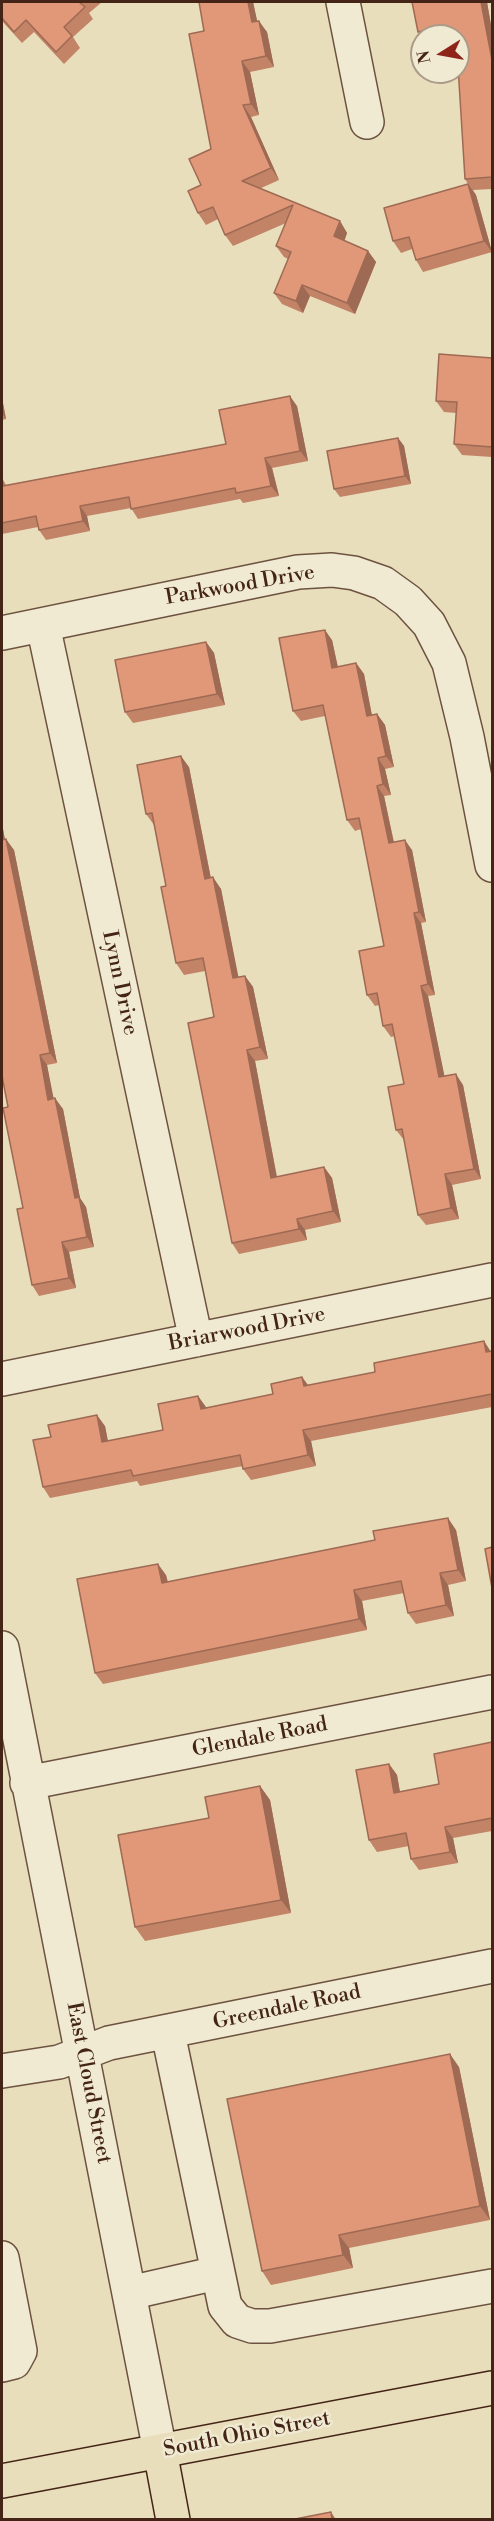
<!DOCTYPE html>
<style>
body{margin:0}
#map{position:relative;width:494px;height:2521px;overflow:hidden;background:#e8debb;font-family:"Libre Bodoni",serif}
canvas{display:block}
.frame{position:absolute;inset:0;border:3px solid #442417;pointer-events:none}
.north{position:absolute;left:410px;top:24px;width:60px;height:60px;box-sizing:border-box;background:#f0ead3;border:2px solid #ab9b88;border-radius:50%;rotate:259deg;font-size:16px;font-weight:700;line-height:24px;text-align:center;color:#442417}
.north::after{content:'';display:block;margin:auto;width:21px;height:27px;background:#8f2418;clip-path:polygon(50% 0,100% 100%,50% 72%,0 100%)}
</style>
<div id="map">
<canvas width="494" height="2521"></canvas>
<div class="frame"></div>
<div class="north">N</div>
</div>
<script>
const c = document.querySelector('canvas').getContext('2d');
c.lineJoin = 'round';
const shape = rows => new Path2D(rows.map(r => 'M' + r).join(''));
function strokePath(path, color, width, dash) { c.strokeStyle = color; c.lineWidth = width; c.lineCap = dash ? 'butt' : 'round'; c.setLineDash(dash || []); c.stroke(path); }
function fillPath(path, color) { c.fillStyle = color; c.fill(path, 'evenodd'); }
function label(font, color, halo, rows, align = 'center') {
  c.font = font + ' "Libre Bodoni",serif'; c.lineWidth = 5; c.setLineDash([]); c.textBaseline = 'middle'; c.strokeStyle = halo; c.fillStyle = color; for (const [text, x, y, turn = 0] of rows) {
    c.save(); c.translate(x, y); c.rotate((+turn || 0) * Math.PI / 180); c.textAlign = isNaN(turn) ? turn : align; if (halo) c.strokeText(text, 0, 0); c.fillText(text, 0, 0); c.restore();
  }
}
const minor = shape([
 [343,2,367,122],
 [43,625,196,1340],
 [2,633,298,572,332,570,354,573,383,583,408,601,429,624,449,663,467,737,492,865],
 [2,1379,492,1280],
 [2,1648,160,2451],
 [27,1783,492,1692],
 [168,2033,225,2306,237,2321,252,2326,270,2326,492,2286],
 [2,2071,59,2062,109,2043,492,1966],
 [2,2258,20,2351,14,2362,2,2365],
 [129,2293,217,2273]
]);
const major = shape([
 [160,2451,173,2520],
 [2,2481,492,2388]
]);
strokePath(minor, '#6d5240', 36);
strokePath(major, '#442417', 36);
strokePath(minor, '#f0ead3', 33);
strokePath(major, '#e8debb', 33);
fillPath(shape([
 [2,2,102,2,89,13,93,19,73,37,80,48,64,64,34,32,22,43,2,21],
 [253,2,257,21,267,32,274,67,250,72,259,115,251,117,279,180,259,189,340,221,347,233,344,241,368,251,376,262,355,314,310,296,303,313,282,304,274,293,288,259,284,257,276,246,286,223,233,246,225,235,218,219,206,225,198,213,201,185,211,149,204,31],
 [412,2,487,2,492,31,492,189,473,190,476,195,492,252,423,272,416,260,412,249,401,253,393,241,468,184,465,179,459,77,451,78,447,72,458,72,458,36,422,36,422,37,418,32],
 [492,358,492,457,462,455,454,444,456,413,444,412,436,401],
 [2,398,6,419,2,420],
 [297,406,308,461,272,468,279,496,243,503,240,499,138,519,131,508,87,516,90,531,46,540,39,530,38,527,2,534,2,478,6,485,226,444],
 [398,438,404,446,411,484,340,497,334,489],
 [332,640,338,667,356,663,364,674,372,715,377,714,385,725,394,767,385,769,391,795,384,796,394,842,412,850,426,922,421,923,435,995,428,996,444,1076,463,1085,481,1179,452,1185,459,1219,426,1225,418,1215,404,1140,396,1130,404,1084,395,1036,391,1037,383,1026,379,1005,375,1006,367,995,384,946,361,829,355,831,347,820,325,716,301,721,293,711],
 [206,642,214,653,225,705,133,723,125,712],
 [189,767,211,878,221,889,238,977,245,976,253,987,268,1059,255,1061,277,1177,324,1167,332,1178,341,1222,305,1230,307,1240,239,1254,232,1243,214,1017,205,971,184,975,176,963,166,886,154,825,146,814],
 [3,829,5,840,14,850,57,1063,47,1065,53,1099,63,1109,80,1198,86,1207,94,1247,69,1252,76,1288,39,1296,32,1285,23,1208,8,1107],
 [484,1341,490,1351,492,1351,492,1407,311,1441,316,1466,251,1480,243,1469,243,1466,140,1486,137,1481,50,1498,43,1487,105,1426,108,1441,163,1430,198,1396,206,1408,273,1394,302,1377,308,1385,375,1372],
 [456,1530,466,1581,448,1585,454,1616,416,1624,408,1613,404,1593,362,1601,367,1630,103,1684,95,1673,166,1575,168,1582],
 [492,1742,492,1831,453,1838,458,1863,419,1870,411,1859,409,1846,377,1852,369,1840,389,1764,397,1775,400,1792,439,1784],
 [260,1786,270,1800,291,1913,145,1941,135,1927,209,1818],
 [459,2067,490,2220,349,2248,353,2268,271,2285,262,2271]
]), '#c28367');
fillPath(shape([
 [248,2,253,2,260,34,252,22],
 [481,2,487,2,492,31,492,60],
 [259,21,267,32,274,67,266,56],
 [242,61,250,72,259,115,251,104],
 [243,105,251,117,279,180,271,168],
 [468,184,476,195,492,252,484,241],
 [340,221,347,233,342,248,334,236],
 [368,251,376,262,355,314,347,303],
 [302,285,310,296,303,313,296,301],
 [290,396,297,406,308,461,300,451],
 [2,398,6,419,2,413],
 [398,438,404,446,411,484,405,476],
 [265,458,272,468,279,496,271,486],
 [80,506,87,516,90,531,83,521],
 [325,630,332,640,340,678,332,668],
 [206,642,214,653,225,705,217,694],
 [356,663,364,674,374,727,367,716],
 [377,714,385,725,394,767,386,756],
 [181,756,189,767,213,890,205,879],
 [378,758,385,769,391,795,383,784],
 [377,786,384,796,396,854,389,843],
 [2,827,3,829,7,851,2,843],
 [6,839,14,850,57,1063,50,1053],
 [405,840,412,850,426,922,419,912],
 [213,877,221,889,241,990,233,978],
 [414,913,421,923,435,995,428,984],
 [245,976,253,987,268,1059,260,1047],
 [421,986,428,996,447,1088,439,1077],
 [247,1050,255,1061,279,1189,271,1178],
 [40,1055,47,1065,56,1110,48,1100],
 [456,1074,463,1085,481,1179,474,1169],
 [55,1098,63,1109,80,1198,86,1207,94,1247,87,1237,75,1198],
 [324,1167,332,1178,341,1222,333,1211],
 [445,1174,452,1185,459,1219,451,1208],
 [297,1219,305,1230,307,1240,299,1229],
 [62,1242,69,1252,76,1288,69,1278],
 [484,1341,491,1352,486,1352],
 [302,1377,310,1388,304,1386],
 [198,1396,206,1407,208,1420,201,1409],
 [97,1415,105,1426,110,1453,102,1442],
 [303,1430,311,1441,316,1466,308,1455],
 [448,1518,456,1530,466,1581,458,1570],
 [158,1564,166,1575,170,1594,162,1583],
 [440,1573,448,1585,454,1616,446,1605],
 [354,1590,362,1601,367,1630,359,1619],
 [389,1764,397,1775,402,1804,394,1793],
 [260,1786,270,1800,291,1913,281,1900],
 [445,1827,453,1838,458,1863,450,1852],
 [450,2054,459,2067,490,2220,480,2206],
 [339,2235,349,2248,353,2268,343,2255],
 [331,2512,336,2520,332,2520]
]), '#9e6a54');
const building = shape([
 [2,2,82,2,80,3,85,7,64,27,72,36,56,52,26,20,14,32,2,18,2,2],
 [199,2,248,2,252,22,259,21,266,56,242,61,251,104,243,105,271,168,242,181,340,221,334,236,368,251,347,303,302,285,296,301,274,293,291,252,276,246,293,205,225,235,213,207,198,213,188,191,201,185,189,159,211,149,189,34,204,31,199,2],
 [412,2,481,2,492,60,492,177,465,179,458,66,458,36,437,36,435,28,418,32,412,2],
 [468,184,484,241,416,260,409,237,393,241,384,208,468,184],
 [439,354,492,358,492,447,454,444,457,402,436,401,439,354],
 [290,396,300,451,265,458,271,486,236,493,235,488,131,509,129,497,80,506,83,521,39,530,36,516,2,523,2,478,3,486,226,444,219,410,290,396],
 [398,438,405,476,334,489,327,451,398,438],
 [325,630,332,668,356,663,367,716,377,714,386,756,378,758,383,784,377,786,389,843,405,840,419,912,414,913,428,984,421,986,439,1077,456,1074,474,1169,445,1174,451,1208,418,1215,402,1129,396,1130,388,1087,404,1084,392,1024,383,1026,377,993,367,995,359,951,384,946,359,818,347,820,323,705,293,711,279,638,325,630],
 [206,642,217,694,125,712,115,660,206,642],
 [181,756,205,879,213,877,233,978,245,976,260,1047,247,1050,271,1178,324,1167,333,1211,297,1219,299,1229,232,1243,188,1023,214,1017,203,958,176,963,161,887,166,886,152,813,146,814,137,765,181,756],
 [6,839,50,1053,40,1055,48,1100,55,1098,75,1198,79,1197,87,1237,62,1242,69,1278,32,1285,17,1209,23,1208,3,1108,8,1107,2,1076,2,840,6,839],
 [484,1341,486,1352,492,1351,492,1394,303,1430,308,1455,243,1469,240,1455,133,1476,131,1470,43,1487,33,1440,51,1437,48,1425,97,1415,102,1442,163,1430,158,1404,198,1396,201,1409,273,1394,271,1384,302,1377,304,1386,375,1372,374,1363,484,1341],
 [448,1518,458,1570,440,1573,446,1605,408,1613,401,1581,354,1590,359,1619,95,1673,77,1579,158,1564,162,1583,375,1540,373,1531,448,1518],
 [492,1547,492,1588,485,1549,492,1547],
 [492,1742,492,1818,445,1827,450,1852,411,1859,406,1833,369,1840,356,1770,389,1764,394,1793,439,1784,434,1754,492,1742],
 [260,1786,281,1900,135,1927,118,1835,209,1818,205,1797,260,1786],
 [450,2054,480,2206,339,2235,343,2255,262,2271,227,2099,450,2054],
 [331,2512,332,2520,290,2520,331,2512]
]);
fillPath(building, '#e19878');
strokePath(building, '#9e6a54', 1.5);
label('21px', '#442417', '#f0ead3', [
 ["Parkwood Drive",240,586,-10],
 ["Lynn Drive",119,983,78],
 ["Briarwood Drive",247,1330,-11],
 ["Glendale Road",260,1738,-11],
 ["Greendale Road",287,2008,-12],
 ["East Cloud Street",88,2083,79],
 ["South Ohio Street",247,2435,-11]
]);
</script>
